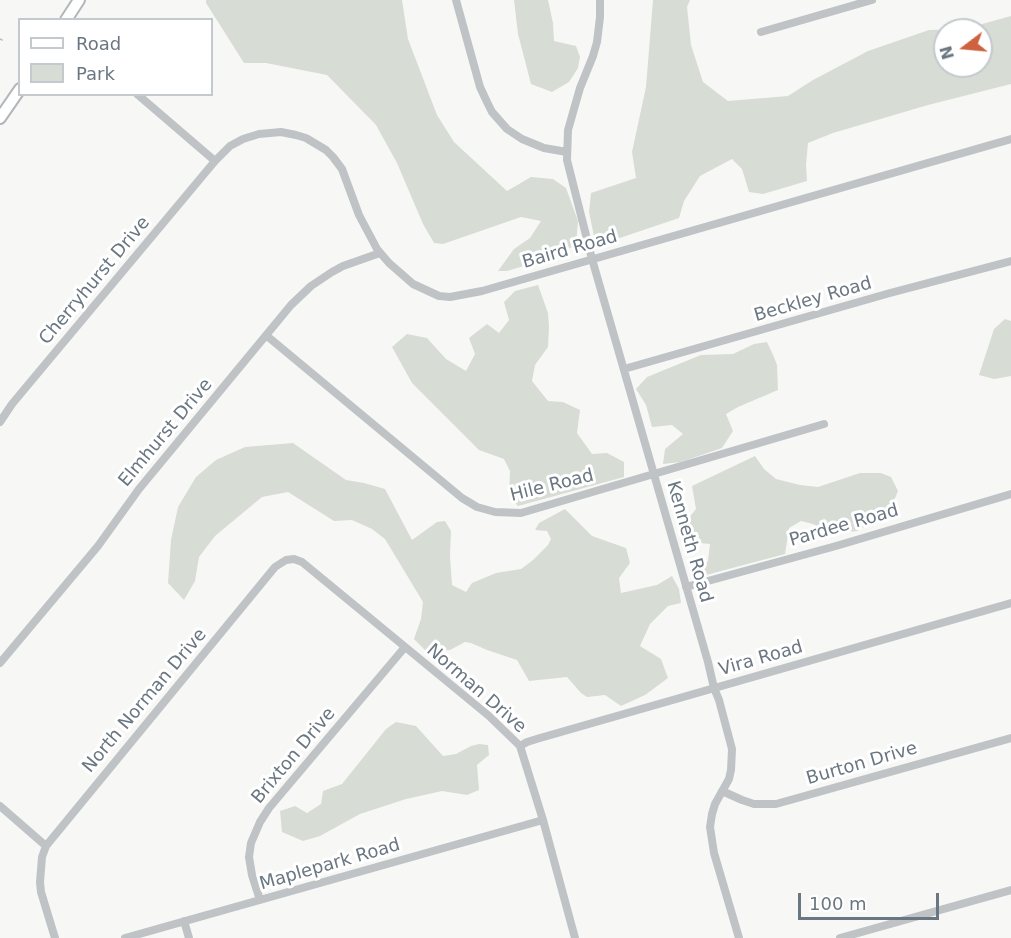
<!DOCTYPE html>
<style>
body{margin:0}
#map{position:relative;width:1011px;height:938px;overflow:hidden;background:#f7f8f5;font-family:"DejaVu Sans",sans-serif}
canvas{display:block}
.legend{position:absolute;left:18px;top:18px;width:195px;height:78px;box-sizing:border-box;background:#fff;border:2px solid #c3c9cd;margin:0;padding:8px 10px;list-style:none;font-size:18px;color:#6a7782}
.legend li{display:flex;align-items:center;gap:12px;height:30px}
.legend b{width:30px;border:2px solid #c3c9cd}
.north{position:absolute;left:933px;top:18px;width:60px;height:60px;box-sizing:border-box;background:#fff;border:2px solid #c3c9cd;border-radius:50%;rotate:254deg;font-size:16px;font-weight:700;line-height:24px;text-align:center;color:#6a7782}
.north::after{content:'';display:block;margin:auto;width:21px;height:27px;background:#ce623f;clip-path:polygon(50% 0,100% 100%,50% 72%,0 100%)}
.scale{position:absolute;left:798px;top:893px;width:141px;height:27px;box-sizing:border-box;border:3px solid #6a7782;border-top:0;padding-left:8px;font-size:18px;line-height:21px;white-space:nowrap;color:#6a7782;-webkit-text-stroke:4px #fff;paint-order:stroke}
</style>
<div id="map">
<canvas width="1011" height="938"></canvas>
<ul class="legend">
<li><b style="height:8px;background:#fff"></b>Road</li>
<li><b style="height:16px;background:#d7dcd5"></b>Park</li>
</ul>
<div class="north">N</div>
<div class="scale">100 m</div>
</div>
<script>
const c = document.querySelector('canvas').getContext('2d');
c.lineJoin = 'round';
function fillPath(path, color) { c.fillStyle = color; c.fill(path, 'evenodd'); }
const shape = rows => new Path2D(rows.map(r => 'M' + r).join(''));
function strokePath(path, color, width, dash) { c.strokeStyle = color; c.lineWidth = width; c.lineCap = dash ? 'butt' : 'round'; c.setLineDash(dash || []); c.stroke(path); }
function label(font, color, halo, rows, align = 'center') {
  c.font = font + ' "DejaVu Sans",sans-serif'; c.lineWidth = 6; c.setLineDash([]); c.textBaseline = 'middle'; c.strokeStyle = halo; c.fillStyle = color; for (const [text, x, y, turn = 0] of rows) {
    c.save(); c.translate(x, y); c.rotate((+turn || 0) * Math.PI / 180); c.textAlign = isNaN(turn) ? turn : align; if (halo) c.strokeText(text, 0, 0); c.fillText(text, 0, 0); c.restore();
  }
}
fillPath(shape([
 [206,0,402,0,408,39,437,115,454,142,507,191,531,177,553,179,566,188,578,221,576,245,547,259,507,271,498,271,514,249,530,238,541,221,521,217,443,244,434,243,423,224,397,163,376,125,327,75,266,63,244,63,206,3],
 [514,0,548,0,553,23,554,41,576,46,580,57,578,68,569,82,552,92,531,84,518,34],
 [653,0,690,0,687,7,691,45,703,82,728,101,788,96,813,80,868,51,929,30,964,29,1011,16,1011,84,928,105,833,133,808,143,806,165,807,181,763,194,749,192,742,169,732,159,700,176,684,201,679,218,596,246,589,212,591,193,636,178,632,152,646,87],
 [945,30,981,30,981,66,945,66],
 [538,285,548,313,549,327,548,347,535,365,532,381,548,401,563,402,580,410,577,433,592,454,607,453,624,462,624,477,518,506,509,496,510,471,504,459,479,450,412,383,392,347,407,334,427,338,446,359,466,371,475,354,469,338,487,324,499,333,509,320,504,302,515,291],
 [1005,319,1011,321,1011,376,994,379,979,375,994,329],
 [767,342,774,357,777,365,778,390,738,407,726,414,733,431,722,448,681,462,663,464,665,449,683,434,672,425,652,427,646,405,636,389,647,377,701,355,733,354,754,344],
 [293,443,346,480,364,483,385,489,412,540,437,522,445,521,451,531,450,556,452,585,466,592,472,583,496,573,521,569,533,560,548,545,551,539,547,531,535,530,539,523,565,509,592,536,626,548,630,563,619,578,621,593,657,585,672,576,679,589,681,603,668,606,650,624,640,646,661,659,668,678,645,695,621,706,605,695,587,697,581,693,567,677,529,681,517,660,487,650,471,643,465,642,450,650,427,652,414,639,421,619,423,602,385,539,372,529,352,520,334,521,288,492,262,497,215,536,199,557,195,581,184,600,168,583,171,540,178,507,196,477,216,460,245,447],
 [755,456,764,469,776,479,800,485,818,487,860,473,881,473,891,477,898,491,893,503,881,517,857,531,832,534,813,524,801,521,789,528,785,554,691,579,708,561,710,544,687,542,679,530,696,509,692,486],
 [396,722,416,726,443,756,456,754,471,746,479,744,488,745,489,755,477,765,479,790,467,795,442,791,406,799,360,814,320,836,303,841,282,832,280,811,295,806,307,813,321,804,323,791,342,784,386,729]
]), '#d7dcd5');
const secondary = shape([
 [66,20,79,0],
 [0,118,20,89]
]);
strokePath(secondary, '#b2b6ba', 14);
strokePath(shape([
 [0,39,2,40,1,42]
]), '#b9bcbe', 1.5, [3, 3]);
strokePath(shape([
 [456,0,480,87,487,102,492,112,507,129,522,139,544,148,567,152],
 [600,0,600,17,597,42,593,56,580,88,568,130,567,160,592,259,708,662,714,688,719,700,732,749,731,770,729,779,715,804,712,814,710,827,714,853,739,938],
 [761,32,872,0],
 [137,94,215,161],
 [267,336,462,498,477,507,495,512,521,513,824,424],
 [624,369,890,293,1011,261],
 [0,422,12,404,215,161,230,146,243,139,259,134,281,132,296,135,306,138,326,150,333,157,342,169,359,215,377,249,389,263,413,284,439,296,450,297,482,291,1011,139],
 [686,587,836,546,1011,494],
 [0,663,98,546,139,489,291,305,311,286,332,272,343,266,380,253],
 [520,746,527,742,540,738,1011,603],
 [722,791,742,800,754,804,776,804,1011,738],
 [0,806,46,846],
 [260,900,252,875,249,857,251,843,260,822,269,808,405,647],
 [184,921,189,938],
 [55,938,41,892,40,882,42,857,46,846,275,567,286,560,294,559,302,562,489,716,520,746,543,820,575,938],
 [125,938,543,820],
 [840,938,1011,890]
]), '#bfc3c6', 8);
strokePath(secondary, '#fff', 10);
label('18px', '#6a7782', '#fff', [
 ["Baird Road",570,250,-16],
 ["Cherryhurst Drive",95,281,-50],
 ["Beckley Road",813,300,-16],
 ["Elmhurst Drive",166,433,-50],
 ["Hile Road",552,486,-14],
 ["Pardee Road",844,526,-16],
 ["Kenneth Road",689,542,74],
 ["Vira Road",761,659,-16],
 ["Norman Drive",476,689,41],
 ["North Norman Drive",145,701,-50],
 ["Brixton Drive",294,756,-50],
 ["Burton Drive",862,764,-16],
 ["Maplepark Road",330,865,-16]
]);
</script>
